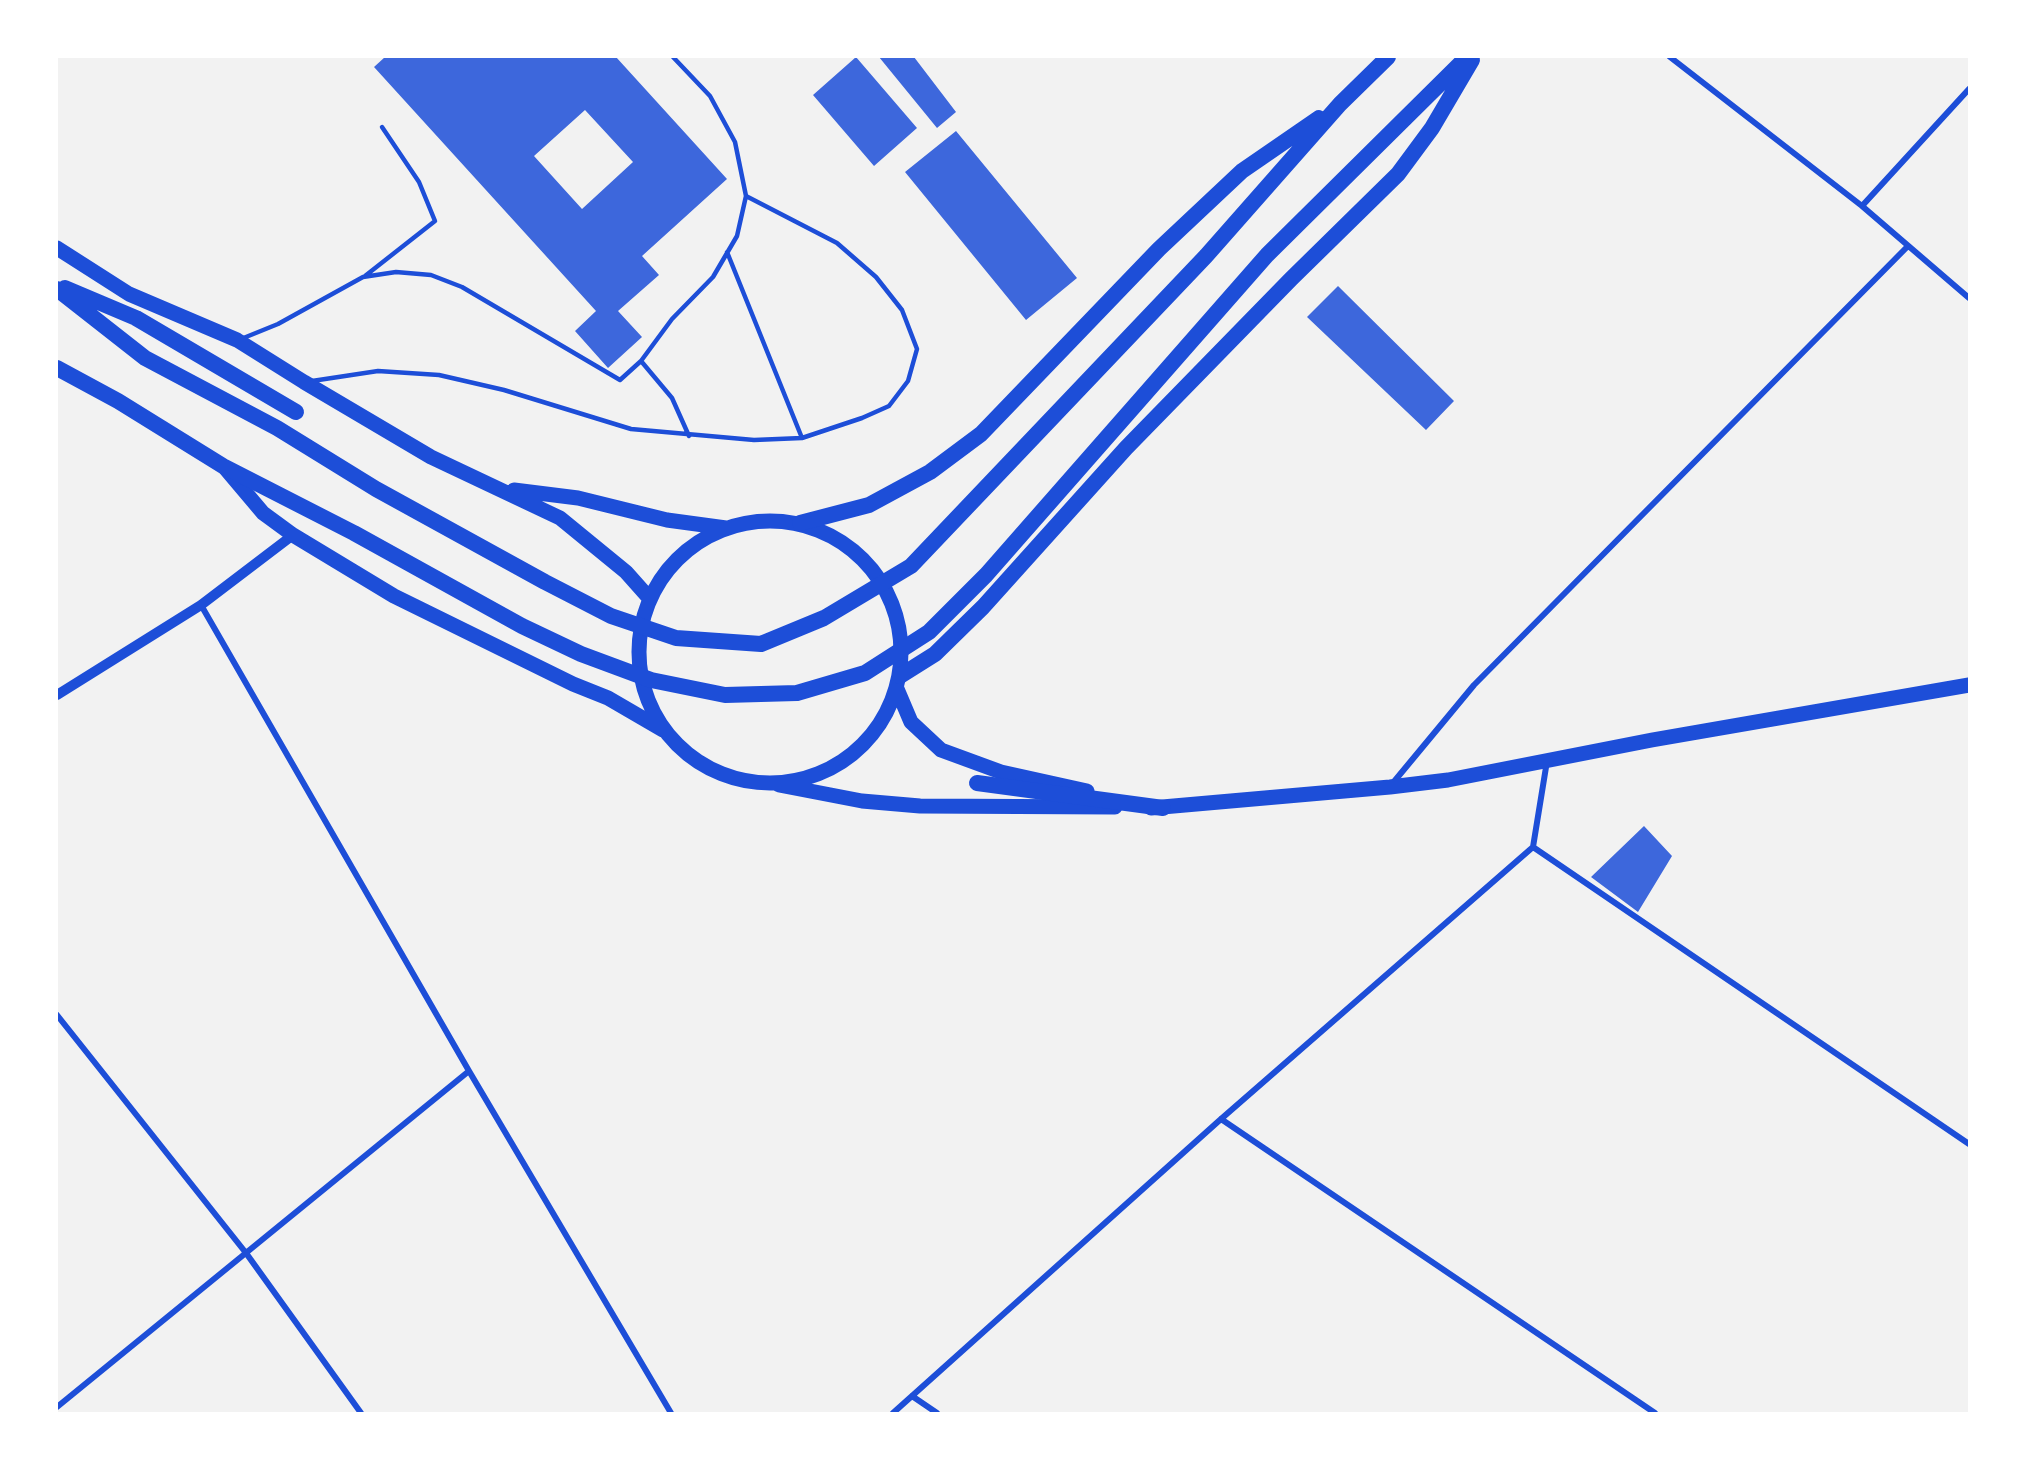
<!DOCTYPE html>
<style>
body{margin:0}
#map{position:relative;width:2026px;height:1470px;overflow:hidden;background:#f2f2f2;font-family:Overpass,sans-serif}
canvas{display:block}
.frame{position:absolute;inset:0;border:58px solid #fff;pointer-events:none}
</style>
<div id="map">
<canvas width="2026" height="1470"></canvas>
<div class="frame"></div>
</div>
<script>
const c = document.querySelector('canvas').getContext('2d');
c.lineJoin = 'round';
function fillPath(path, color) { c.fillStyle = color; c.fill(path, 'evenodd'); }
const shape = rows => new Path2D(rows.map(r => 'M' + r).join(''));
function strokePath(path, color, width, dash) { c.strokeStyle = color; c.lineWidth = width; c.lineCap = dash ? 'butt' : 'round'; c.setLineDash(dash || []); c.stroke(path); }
fillPath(shape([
 [385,57,616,57,727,179,642,256,659,275,618,311,642,337,608,368,575,331,596,311,374,67],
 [585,110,633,162,582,209,534,156],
 [856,57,917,128,874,166,813,95],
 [879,57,914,57,956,112,937,128],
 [956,131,1077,278,1026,320,905,172],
 [1338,286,1454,401,1426,430,1307,317],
 [1644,826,1672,856,1638,912,1591,877]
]), '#3d67dc');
strokePath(shape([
 [727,252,802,438],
 [365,276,435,221,419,182,382,127],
 [241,339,278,324,363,277,396,272,431,275,462,287,620,380,641,361,672,398,689,436],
 [641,361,672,319,713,277,737,236,746,196,735,142,710,96,673,57],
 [312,381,378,371,439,375,504,390,631,429,754,440,802,438,862,418,889,406,908,381,917,349,902,310,876,277,837,243,746,196]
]), '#1d4ed8', 4.5);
strokePath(shape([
 [1670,57,1862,206,1969,298],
 [1862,206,1969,89],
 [201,605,469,1071,671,1413],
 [1392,784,1474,685,1908,246],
 [1533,847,1969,1144],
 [57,1015,246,1253,361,1413],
 [1221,1119,1655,1413],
 [912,1396,937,1413],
 [57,1407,469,1071],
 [893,1413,1221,1119,1533,847,1547,761]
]), '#1d4ed8', 6);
strokePath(shape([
 [57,695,201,605,293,535]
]), '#1d4ed8', 10);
strokePath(shape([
 [57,248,129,294,237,340,304,382,431,457,560,518,626,572,650,599],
 [225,468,263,513,293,535,394,596,573,684,608,698,663,730],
 [514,490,578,498,667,520,726,528],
 '639 652a131 131 0 1 1 262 0a131 131 0 1 1-262 0Z',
 [897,689,911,722,941,750,1001,772,1087,791],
 [779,785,862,801,920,806,1115,807],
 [1151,808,1390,787,1448,780,1652,740,1969,685]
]), '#1d4ed8', 15);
strokePath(shape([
 [65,288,136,318,296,412],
 [57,289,145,358,277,428,376,489,545,582,611,616,676,638,761,644,824,618,911,566,1206,256,1340,104,1388,57],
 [57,368,118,401,223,466,354,533,522,626,581,654,651,680,725,695,797,693,865,673,929,632,986,575,1267,255,1467,57],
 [800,523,869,505,930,472,981,434,1159,249,1242,171,1319,118],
 [900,676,935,654,983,607,1126,448,1291,279,1398,174,1432,128,1472,60],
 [977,783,1163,808]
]), '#1d4ed8', 16);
</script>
